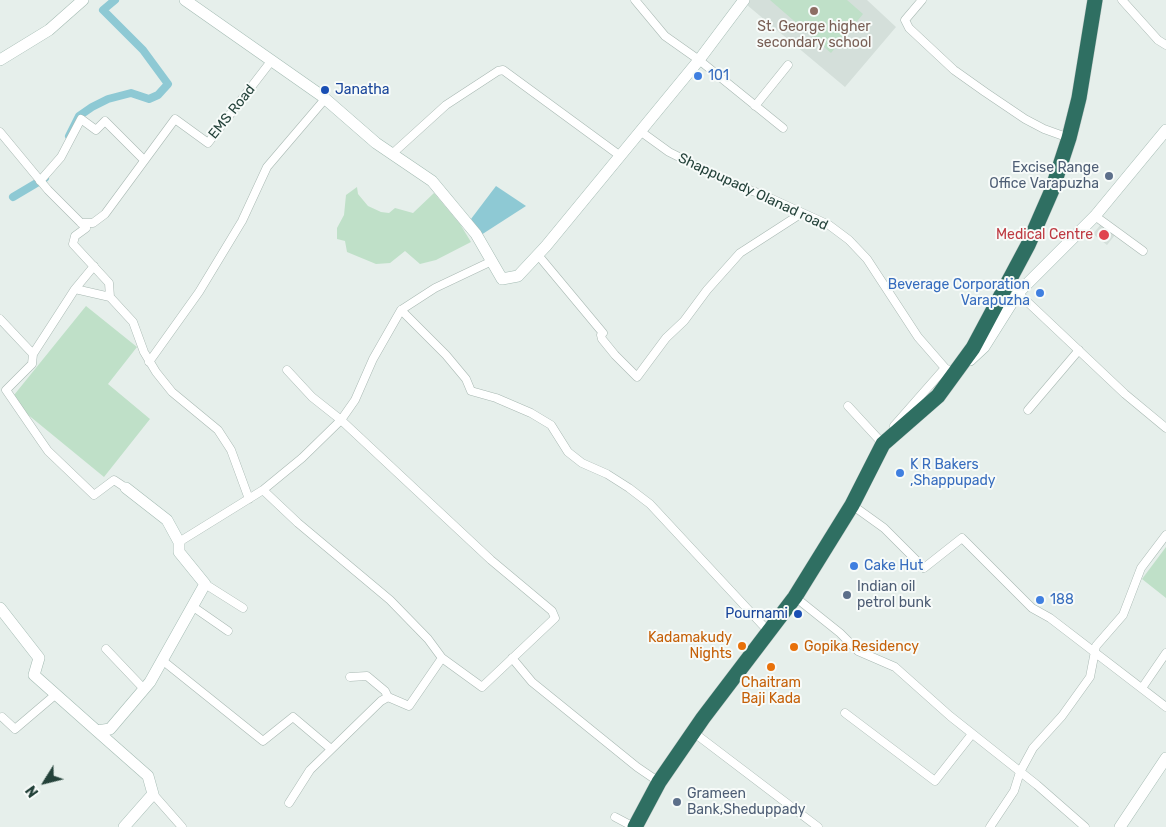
<!DOCTYPE html>
<style>
body{margin:0}
#map{position:relative;width:1166px;height:827px;overflow:hidden;background:#e6efeb;font-family:Rubik,sans-serif}
canvas{display:block}
.north{position:absolute;left:20px;top:757px;width:50px;height:50px;-webkit-text-stroke:4px #f7fbf9;paint-order:stroke;rotate:234deg;font-size:14px;font-weight:700;line-height:20px;text-align:center;color:#24423a}
.north::after{content:'';display:block;margin:auto;width:18px;height:22px;background:#24423a;clip-path:polygon(50% 0,100% 100%,50% 72%,0 100%)}
</style>
<div id="map">
<canvas width="1166" height="827"></canvas>
<div class="north">N</div>
</div>
<script>
const c = document.querySelector('canvas').getContext('2d');
c.lineJoin = 'round';
function fillPath(path, color) { c.fillStyle = color; c.fill(path, 'evenodd'); }
const shape = rows => new Path2D(rows.map(r => 'M' + r).join(''));
function strokePath(path, color, width, dash) { c.strokeStyle = color; c.lineWidth = width; c.lineCap = dash ? 'butt' : 'round'; c.setLineDash(dash || []); c.stroke(path); }
function label(font, color, halo, rows, align = 'center') {
  c.font = font + ' Rubik,sans-serif'; c.lineWidth = 4; c.setLineDash([]); c.textBaseline = 'middle'; c.strokeStyle = halo; c.fillStyle = color; for (const [text, x, y, turn = 0] of rows) {
    c.save(); c.translate(x, y); c.rotate((+turn || 0) * Math.PI / 180); c.textAlign = isNaN(turn) ? turn : align; if (halo) c.strokeText(text, 0, 0); c.fillText(text, 0, 0); c.restore();
  }
}
fillPath(shape([
 [750,0,867,0,896,27,845,87,747,5],
 [1101,224,1115,235,1107,245,1093,234]
]), '#d4dfda');
fillPath(shape([
 [770,0,847,0,863,14,831,53],
 [357,187,358,194,368,206,381,212,389,213,395,208,413,213,434,193,460,224,471,242,436,260,420,264,405,251,390,263,376,264,347,252,345,241,337,239,337,228,344,215,346,195],
 [86,306,137,347,108,384,150,419,104,477,10,400],
 [1166,547,1166,598,1142,579]
]), '#bfe0c8');
fillPath(shape([
 [496,186,526,206,481,235,471,219]
]), '#8ec9d4');
strokePath(shape([
 [69,136,79,116,92,107,108,99,131,93,149,99,158,95,168,84,143,50,103,10,115,0],
 [13,197,45,178]
]), '#8ec9d4', 8);
const street = shape([
 [635,0,665,36,699,60,783,128],
 [922,0,905,20,909,28,954,70,985,92,1025,119,1044,129,1069,138],
 [1122,0,1158,40,1166,45],
 [755,106,788,65],
 [640,131,669,152,733,184,761,194,829,225,849,240,867,259,918,337,945,368,955,374],
 [0,132,48,190,86,228,75,236,73,244,109,283,110,297,133,322,144,352,156,372,172,392,218,430,231,450,249,499],
 [392,154,446,105,498,71,503,70,619,155],
 [40,181,61,157,81,119,96,130,105,121,143,159],
 [1095,216,1143,251],
 [81,223,93,223,105,214,175,119,208,143,272,60],
 [538,255,603,333,601,335,602,339,615,355,637,377,666,338,684,321,707,290,740,253,802,213],
 [492,261,435,288,401,310,446,355,466,379,471,391,496,398,531,413,551,425,568,452,582,463,607,474,629,488,650,504,769,632],
 [75,289,94,266],
 [1018,293,1125,394,1166,428],
 [0,319,33,354,75,289,110,297],
 [33,354,32,364,6,390,41,441,48,451,94,495,114,480,126,488],
 [149,362,199,292,242,221,267,167,325,99],
 [287,370,312,397,341,420,491,560,552,611,555,618,482,687,442,658,409,706,388,697,385,691,367,676,350,677],
 [848,406,883,444],
 [1028,410,1079,350],
 [894,426,945,368],
 [263,490,302,458,341,420,355,400,373,359,401,310],
 [852,505,884,528,924,568,962,538,1032,608,1050,618,1166,707],
 [179,542,263,490,298,523,390,600,428,639,442,658],
 [205,584,243,608],
 [795,597,840,633,858,651,895,667,950,716,1037,785,1085,827],
 [192,606,228,631],
 [106,649,144,689],
 [512,658,532,682,637,767,659,782],
 [162,660,263,741,293,717,331,749],
 [1142,688,1166,653],
 [845,713,935,781,972,734],
 [2,717,15,729,55,695],
 [693,732,818,827],
 [153,794,182,827],
 [289,803,310,770,381,701,388,697],
 [615,817,634,827],
 [990,827,1014,791,1020,772,1033,748,1062,716,1090,677,1096,646,1123,615,1141,568,1166,535]
]);
const secondary = shape([
 [185,0,322,96,376,143,432,181,476,234,502,279,518,276,546,246,699,60,744,0],
 [0,60,49,30,83,0],
 [970,360,984,347,1018,293,1095,216,1166,130],
 [0,608,39,658,34,675,97,731,110,729,150,682,205,584,179,552,179,542,167,520,126,488],
 [97,731,148,776,153,794,124,827],
 [1120,827,1166,758]
]);
const highway = shape([
 [635,827,659,782,703,718,795,597,852,505,883,444,938,396,973,348,1028,245,1052,190,1069,138,1079,98,1095,0]
]);
strokePath(street, '#a8b8b2', 9);
strokePath(secondary, '#a4bbb3', 12);
strokePath(highway, '#c2cac8', 16);
strokePath(street, '#fff', 8);
strokePath(secondary, '#fff', 11);
strokePath(highway, '#2f6f62', 15);
for (const [x, y, r, color] of [
 [814,11,5,"#8d6e63"],
 [698,76,5,"#3f7fe0"],
 [325,90,5,"#1a4fb4"],
 [1109,176,5,"#5c6f8a"],
 [1104,235,6,"#e0444e"],
 [1040,293,5,"#3f7fe0"],
 [900,473,5,"#3f7fe0"],
 [854,566,5,"#3f7fe0"],
 [847,595,5,"#5c6f8a"],
 [1040,600,5,"#3f7fe0"],
 [798,614,5,"#1a4fb4"],
 [742,646,5,"#e8710a"],
 [794,647,5,"#e8710a"],
 [771,667,5,"#e8710a"],
 [677,802,5,"#5c6f8a"]
]) { const dot = new Path2D(); dot.arc(x, y, r, 0, 2 * Math.PI); c.fillStyle = color; c.fill(dot); strokePath(dot, '#f7fbf9', 2); }
label('14px', '#785e54', '#f7fbf9', [
 ["St. George higher",814,27],
 ["secondary school",814,43]
]);
label('14px', '#366cbe', '#f7fbf9', [
 ["101",708,76],
 ["Beverage Corporation",1030,285,"right"],
 ["Varapuzha",1030,301,"right"],
 ["K R Bakers",910,465],
 [",Shappupady",910,481],
 ["Cake Hut",864,566],
 ["188",1050,600]
], 'left');
label('14px', '#164399', '#f7fbf9', [
 ["Janatha",335,90],
 ["Pournami",788,614,"right"]
], 'left');
label('14px', '#24423a', '#f7fbf9', [
 ["EMS Road",232,112,-51],
 ["Shappupady Olanad road",753,192,25]
]);
label('14px', '#4e5e75', '#f7fbf9', [
 ["Excise Range",1099,168,"right"],
 ["Office Varapuzha",1099,184,"right"],
 ["Indian oil",857,587],
 ["petrol bunk",857,603],
 ["Grameen",687,794],
 ["Bank,Sheduppady",687,810]
], 'left');
label('14px', '#be3a42', '#f7fbf9', [
 ["Medical Centre",1093,235]
], 'right');
label('14px', '#c56008', '#f7fbf9', [
 ["Kadamakudy",732,638],
 ["Nights",732,654],
 ["Gopika Residency",804,647,"left"],
 ["Chaitram",771,683,"center"],
 ["Baji Kada",771,699,"center"]
], 'right');
</script>
